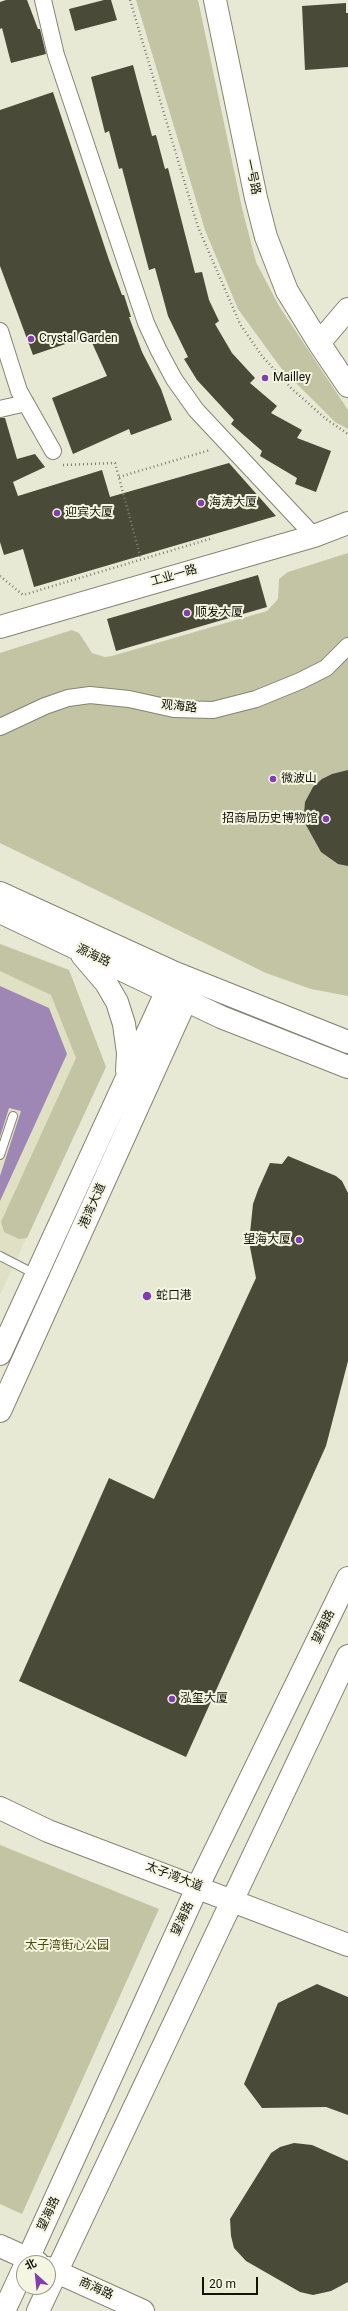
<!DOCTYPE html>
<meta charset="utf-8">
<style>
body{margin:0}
#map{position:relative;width:348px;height:2311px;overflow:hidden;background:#e8e9d4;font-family:Roboto,"Noto Sans SC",sans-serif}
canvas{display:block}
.north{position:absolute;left:16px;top:2255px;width:40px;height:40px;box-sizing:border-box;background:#f5f6e1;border:1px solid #9a9b8b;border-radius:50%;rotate:333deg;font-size:11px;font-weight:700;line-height:16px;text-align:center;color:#12120b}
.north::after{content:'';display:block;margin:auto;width:14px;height:18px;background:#823db0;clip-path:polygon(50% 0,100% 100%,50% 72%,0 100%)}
.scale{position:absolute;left:202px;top:2277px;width:56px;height:18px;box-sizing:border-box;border:2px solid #12120b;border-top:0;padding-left:5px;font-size:12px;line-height:14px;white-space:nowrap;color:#12120b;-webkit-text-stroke:3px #f5f6e1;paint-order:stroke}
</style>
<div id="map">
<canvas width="348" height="2311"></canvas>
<div class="north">北</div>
<div class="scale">20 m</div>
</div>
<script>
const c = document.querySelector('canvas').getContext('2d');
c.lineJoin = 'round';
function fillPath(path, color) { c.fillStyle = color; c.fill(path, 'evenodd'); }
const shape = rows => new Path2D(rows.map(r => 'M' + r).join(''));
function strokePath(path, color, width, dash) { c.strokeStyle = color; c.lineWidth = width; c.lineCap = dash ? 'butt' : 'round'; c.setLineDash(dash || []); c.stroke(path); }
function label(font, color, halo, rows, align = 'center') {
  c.font = font + ' Roboto,"Noto Sans SC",sans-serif'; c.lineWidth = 4; c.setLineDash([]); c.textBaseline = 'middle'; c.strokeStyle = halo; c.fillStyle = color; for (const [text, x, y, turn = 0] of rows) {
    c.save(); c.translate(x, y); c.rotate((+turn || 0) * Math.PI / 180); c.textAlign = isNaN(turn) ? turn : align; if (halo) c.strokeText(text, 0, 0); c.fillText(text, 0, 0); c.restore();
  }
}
fillPath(shape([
 [0,944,69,970,106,1067,0,1295]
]), '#e0e1c4');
fillPath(shape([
 [136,0,198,0,242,208,256,262,279,306,348,410,348,429,335,422,281,368,238,309,205,230],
 [348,553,348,996,311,989,266,973,0,843,0,653,72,630,79,633,92,653,105,657,112,656,267,611,278,599,279,579,288,572],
 [0,944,69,970,106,1067,27,1238,19,1239,4,1232,1,1222,76,1058,51,995,0,971],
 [0,1845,159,1909,22,2214,0,2204]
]), '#c2c4a3');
fillPath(shape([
 [0,986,49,1008,67,1054,0,1201,0,1176,21,1111,9,1108,0,1137]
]), '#9f87b5');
fillPath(shape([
 [6,0,27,0,38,29,40,29,46,54,11,63,2,28,0,29,0,2],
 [104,0,111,0,117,20,75,31,69,9],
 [346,3,346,13,348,13,348,67,305,70,302,6],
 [133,65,152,136,156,135,165,169,168,168,195,273,202,272,209,300,219,321,215,324,232,353,255,378,250,383,277,406,271,413,302,430,297,438,331,451,316,492,295,484,297,478,260,456,262,451,231,424,234,420,197,380,184,359,188,357,168,316,155,268,149,270,122,168,119,169,109,131,105,133,91,77],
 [53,92,109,260,122,295,124,295,131,317,129,317,142,352,161,389,172,420,131,435,129,429,73,454,52,398,107,376,89,336,33,355,0,266,0,110],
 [0,418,5,418,17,459,35,454,45,467,13,482,18,496,102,470,110,497,229,463,276,516,34,587,23,549,4,555,0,542],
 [258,575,267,607,116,651,107,619],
 [348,770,348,866,338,864,321,852,306,825,304,814,305,802,313,787,322,779,332,774],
 [288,1156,336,1176,342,1181,348,1193,348,1361,326,1446,186,1757,19,1681,109,1478,154,1499,256,1278,250,1247,250,1233,253,1204,258,1190,270,1163,282,1164],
 [317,1984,348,1997,348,2115,326,2107,262,2108,244,2084,278,2003],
 [294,2143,312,2145,348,2161,348,2282,331,2291,313,2295,300,2292,246,2261,234,2248,231,2236,230,2219,271,2153,280,2147]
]), '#494a38');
const lane = shape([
 [0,1155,13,1116],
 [0,1256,35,1274]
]);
const street = shape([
 [43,0,56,55,146,323,159,351,174,379,196,410,314,536],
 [0,331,19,391,53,451],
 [0,409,26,403],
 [0,727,45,706,68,698,90,695,129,699,174,709,213,710,256,699,300,681,326,668,348,646]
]);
const secondary = shape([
 [215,0,256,198,266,237,287,291,319,343],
 [348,309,319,343,348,386],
 [0,627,314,536,348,523],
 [0,893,175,973,180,986],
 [0,912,221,1017,348,1067],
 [82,955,106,983,117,1002,124,1024,128,1053,127,1071],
 [0,1354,175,973,348,1042],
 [0,1411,186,1000],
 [0,1808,48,1831,348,1945],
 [0,2246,38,2263],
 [26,2263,198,1886,348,1578],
 [48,2268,143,2311],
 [4,2311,24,2268],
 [38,2311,348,1656]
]);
strokePath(lane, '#848572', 10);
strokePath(street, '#848572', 18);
strokePath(secondary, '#848572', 24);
strokePath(shape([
 [130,0,198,227,240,324,262,356,292,389,326,419,348,434],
 [63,465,115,463,141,559],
 [119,477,210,450],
 [0,576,23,595,213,538]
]), '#808072', 2.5, [1, 3]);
strokePath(lane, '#fff', 8);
strokePath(street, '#fff', 16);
strokePath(secondary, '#fff', 22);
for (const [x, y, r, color] of [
 [31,339,4,"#823db0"],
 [265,378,4,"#823db0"],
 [201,503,4,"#823db0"],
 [57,513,4,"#823db0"],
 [187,613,4,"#823db0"],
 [273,779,4,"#823db0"],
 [326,819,4,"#823db0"],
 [299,1240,4,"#823db0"],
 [147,1296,5,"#823db0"],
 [172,1699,4,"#823db0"]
]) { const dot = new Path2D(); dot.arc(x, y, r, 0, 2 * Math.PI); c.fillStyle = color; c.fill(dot); strokePath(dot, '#f5f6e1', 1.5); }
label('12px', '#12120b', '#f5f6e1', [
 ["一号路",252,177,78],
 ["工业一路",174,576,-16],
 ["观海路",179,707,6],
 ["源海路",93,956,25],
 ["港湾大道",93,1206,-66],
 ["望海路",324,1627,-64],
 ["太子湾大道",174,1877,21],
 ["望海路",183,1919,-65],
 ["望海路",49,2214,-65],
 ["商海路",96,2289,24]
]);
label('12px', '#12120b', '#f5f6e1', [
 ["Crystal Garden",39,339],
 ["Mailley",273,378],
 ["海涛大厦",209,503],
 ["迎宾大厦",65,513],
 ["顺发大厦",195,613],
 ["微波山",281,779],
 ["招商局历史博物馆",318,819,"right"],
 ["望海大厦",291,1240,"right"],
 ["蛇口港",156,1296],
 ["泓玺大厦",180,1699]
], 'left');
label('12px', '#494906', '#f5f6e1', [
 ["太子湾街心公园",67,1946]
]);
</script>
